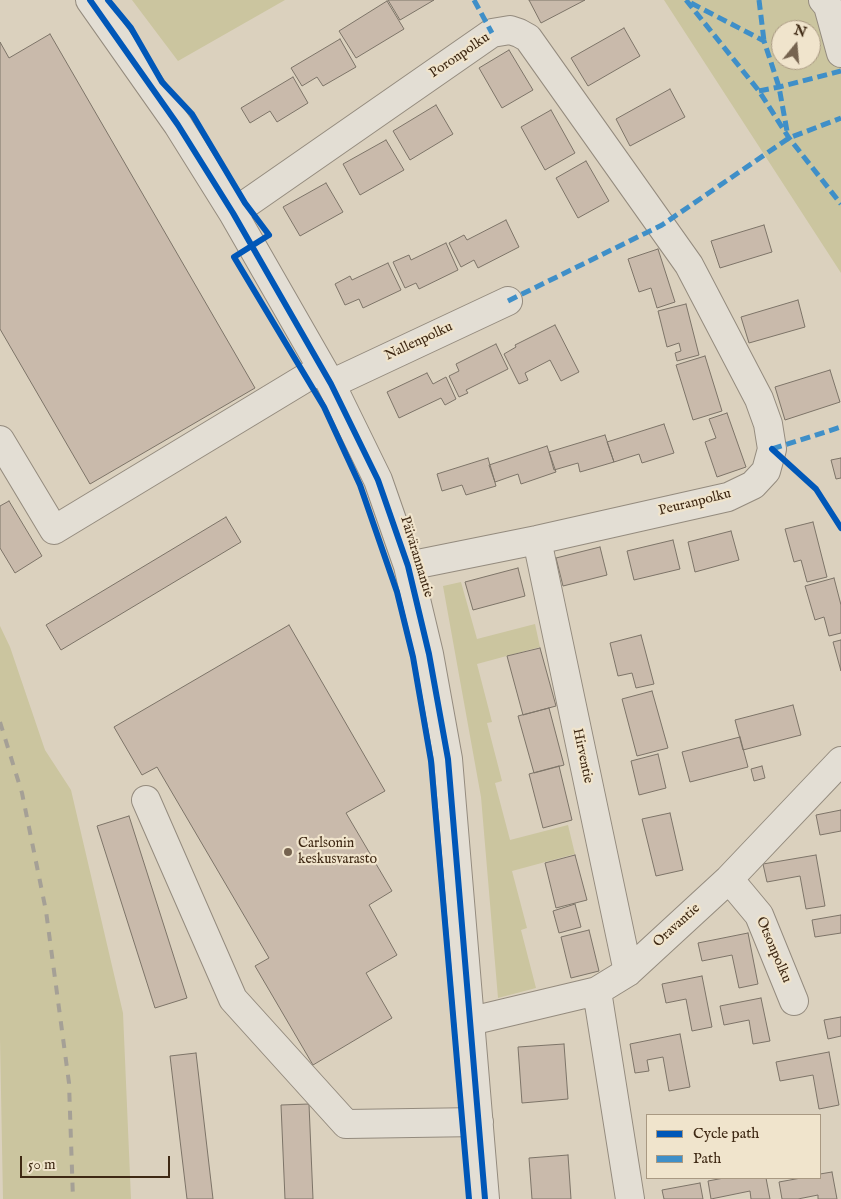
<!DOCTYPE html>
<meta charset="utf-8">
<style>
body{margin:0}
#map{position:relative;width:841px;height:1199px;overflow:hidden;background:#dbd1be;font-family:"IM FELL English",serif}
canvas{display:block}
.legend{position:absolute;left:646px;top:1114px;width:175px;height:65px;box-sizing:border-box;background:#f0e4cc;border:1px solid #a99982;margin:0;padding:6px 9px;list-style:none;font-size:15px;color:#3e2813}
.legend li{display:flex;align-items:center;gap:10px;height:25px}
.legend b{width:25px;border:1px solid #a99982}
.north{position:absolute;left:771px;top:20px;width:50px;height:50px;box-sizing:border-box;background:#f0e4cc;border:1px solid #a99982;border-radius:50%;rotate:17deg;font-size:14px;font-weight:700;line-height:20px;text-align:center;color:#3e2813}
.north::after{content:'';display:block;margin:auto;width:18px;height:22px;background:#75634f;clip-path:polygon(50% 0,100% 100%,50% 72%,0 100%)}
.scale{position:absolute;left:20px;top:1156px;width:150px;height:22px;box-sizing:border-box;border:2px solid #3e2813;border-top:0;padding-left:6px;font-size:15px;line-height:18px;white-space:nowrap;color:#3e2813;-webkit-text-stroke:4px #f0e4cc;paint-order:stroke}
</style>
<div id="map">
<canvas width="841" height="1199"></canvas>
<ul class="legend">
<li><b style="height:6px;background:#0057b8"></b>Cycle path</li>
<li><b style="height:6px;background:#3f8fc8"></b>Path</li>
</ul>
<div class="north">N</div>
<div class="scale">50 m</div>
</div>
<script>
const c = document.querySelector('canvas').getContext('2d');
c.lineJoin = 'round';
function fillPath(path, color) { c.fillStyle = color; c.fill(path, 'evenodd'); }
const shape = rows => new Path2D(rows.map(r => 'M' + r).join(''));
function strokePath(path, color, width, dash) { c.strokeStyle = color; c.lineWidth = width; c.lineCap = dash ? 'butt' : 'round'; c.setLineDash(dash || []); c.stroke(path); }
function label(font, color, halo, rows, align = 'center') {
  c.font = font + ' "IM FELL English",serif'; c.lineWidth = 4.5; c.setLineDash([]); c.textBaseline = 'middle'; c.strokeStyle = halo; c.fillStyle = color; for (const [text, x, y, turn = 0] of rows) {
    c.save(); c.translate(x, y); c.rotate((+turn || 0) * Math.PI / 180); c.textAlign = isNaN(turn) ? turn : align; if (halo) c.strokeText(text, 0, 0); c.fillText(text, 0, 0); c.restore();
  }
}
fillPath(shape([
 [132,0,285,0,178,61],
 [664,0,841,0,841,273],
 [781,30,811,30,811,60,781,60],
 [461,582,477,639,535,624,540,647,477,664,492,722,487,723,502,781,495,783,510,840,568,825,575,854,512,871,527,928,521,930,536,988,498,998,481,797,443,586],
 [0,626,10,647,45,750,71,790,123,1013,131,1199,3,1199,0,1038]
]), '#cbc59f');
const building = shape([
 [388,0,434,0,400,20,388,0],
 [529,0,585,0,541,23,529,0],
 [387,1,404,29,356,58,339,31,387,1],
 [624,28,640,56,588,86,571,58,624,28],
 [50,34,255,388,90,484,0,329,0,42,9,58,50,34],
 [340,39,356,67,323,86,317,77,302,86,291,68,340,39],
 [509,50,533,90,502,108,479,68,509,50],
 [293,77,308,103,277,122,270,111,250,123,241,108,293,77],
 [670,89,685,117,630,146,616,119,670,89],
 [436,105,453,134,410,160,393,131,436,105],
 [551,110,575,153,545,170,521,127,551,110],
 [386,140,404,170,360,195,343,164,386,140],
 [586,161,609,201,578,218,556,178,586,161],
 [326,183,343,212,300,236,283,207,326,183],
 [506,220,519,247,478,268,474,260,461,267,449,243,464,235,467,240,506,220],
 [764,225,772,252,720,268,711,241,764,225],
 [446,243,458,270,419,289,416,283,405,288,393,262,409,255,411,260,446,243],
 [658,249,675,302,657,308,651,288,639,292,628,259,658,249],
 [388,263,401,290,363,308,359,299,345,305,335,284,350,276,352,280,388,263],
 [798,300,805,327,749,343,741,317,798,300],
 [686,304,699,355,677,361,675,353,681,351,679,343,667,347,658,311,686,304],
 [555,325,579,372,561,381,550,360,525,373,528,380,519,384,504,354,516,347,515,345,555,325],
 [496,344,508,369,466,390,468,393,459,397,449,376,459,371,456,364,496,344],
 [705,356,722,411,693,420,676,365,705,356],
 [830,370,840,402,785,420,775,387,830,370],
 [427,373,433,384,446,377,456,399,445,405,441,398,399,418,387,392,427,373],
 [727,413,746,467,717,477,705,442,716,438,709,419,727,413],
 [664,424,674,453,642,463,639,454,614,462,607,442,664,424],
 [605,435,614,462,580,472,578,463,554,470,549,452,605,435],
 [547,446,556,472,521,484,518,474,495,482,489,465,547,446],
 [488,458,496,486,466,495,462,485,442,491,437,474,488,458],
 [841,458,841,478,836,479,831,460,841,458],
 [9,501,42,556,15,573,0,548,0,506,9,501],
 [226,517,241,542,61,650,46,625,226,517],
 [813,522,827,577,807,582,801,560,794,562,785,529,813,522],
 [731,531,739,560,695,572,688,542,731,531],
 [673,540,680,569,634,580,627,551,673,540],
 [600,547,607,575,563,586,556,558,600,547],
 [518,568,525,596,473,610,465,582,518,568],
 [834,578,841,605,841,633,829,636,824,617,815,620,805,586,834,578],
 [289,625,385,791,346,813,392,891,369,905,397,955,366,973,392,1018,313,1065,255,966,269,958,157,767,142,775,114,727,289,625],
 [641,635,654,684,636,688,632,673,618,676,610,643,641,635],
 [841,640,841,671,833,642,841,640],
 [540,648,556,706,523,715,507,656,540,648],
 [652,691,668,748,637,756,622,699,652,691],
 [793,705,801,735,743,750,735,720,793,705],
 [549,708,564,765,534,773,518,716,549,708],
 [740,737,748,767,690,782,682,752,740,737],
 [658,754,666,788,639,795,631,761,658,754],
 [559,766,572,820,543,828,529,774,559,766],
 [762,766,765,778,754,781,751,769,762,766],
 [841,810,841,831,820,835,816,815,841,810],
 [670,813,683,870,656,876,642,819,670,813],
 [129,816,187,998,155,1008,97,826,129,816],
 [575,855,587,900,556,908,545,863,575,855],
 [816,855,825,906,806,909,800,876,767,882,763,864,816,855],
 [575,904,581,927,559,933,553,911,575,904],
 [841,915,841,933,815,937,812,920,841,915],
 [589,930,599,971,571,978,561,937,589,930],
 [748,933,758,984,739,988,732,955,702,961,698,943,748,933],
 [702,976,712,1027,692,1031,686,999,666,1003,662,984,702,976],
 [761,998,770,1041,753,1044,749,1020,724,1025,720,1006,761,998],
 [841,1017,841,1036,828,1039,824,1020,841,1017],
 [680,1034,690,1087,669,1091,663,1057,647,1060,649,1071,635,1073,630,1044,680,1034],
 [564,1044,568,1099,522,1103,518,1047,564,1044],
 [829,1052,839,1105,819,1109,813,1075,780,1081,776,1062,829,1052],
 [196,1053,213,1199,187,1199,170,1056,196,1053],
 [309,1104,313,1199,285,1199,281,1105,309,1104],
 [568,1155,571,1199,532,1199,529,1158,568,1155],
 [832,1172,837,1199,818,1199,818,1195,798,1199,782,1199,779,1182,801,1178,820,1178,820,1174,832,1172],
 [724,1178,766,1178,770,1199,751,1199,750,1191,711,1199,708,1181,724,1178],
 [700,1183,703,1199,664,1199,662,1190,700,1183]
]);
fillPath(building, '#c9baab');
strokePath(building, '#7d7468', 1);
const minor = shape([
 [90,0,178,125,233,213,331,384,378,480,408,566,429,654,448,759,485,1199],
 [823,0,828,6,841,53],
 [233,213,492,33,510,30,519,33,528,38,689,265,759,399,768,424,772,449,766,471,753,485,728,497,537,540,408,566],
 [331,384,508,301],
 [0,440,54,530,307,377,322,370],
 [537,540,628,972],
 [146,800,233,999,346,1124,479,1122],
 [729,879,759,915,794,1001],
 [597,991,630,1199],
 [471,1021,597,991,628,972,729,879,841,761]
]);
strokePath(minor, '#948b7e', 30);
strokePath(minor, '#e3ded4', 28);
strokePath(shape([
 [0,722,22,793,46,911,69,1083,73,1199]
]), '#a5a096', 4, [9, 9]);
strokePath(shape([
 [474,0,492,33],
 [686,0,759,91,789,138,841,204],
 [759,0,764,41],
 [691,3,764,41,779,87,787,131],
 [759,91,779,87,841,71],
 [508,301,662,225,789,138,841,118],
 [772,449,841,427]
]), '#3f8fc8', 5, [10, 5]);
strokePath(shape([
 [90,0,178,125,233,213,331,384,378,480,408,566,429,654,448,759,485,1199],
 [108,0,131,28,162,82,192,114,245,203,269,235,234,257,324,407,360,485,397,592,413,657,431,761,469,1199],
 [772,449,816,489,841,528]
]), '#0057b8', 6);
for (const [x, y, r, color] of [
 [288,852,5,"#75634f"]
]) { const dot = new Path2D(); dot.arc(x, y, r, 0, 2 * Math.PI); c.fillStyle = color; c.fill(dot); strokePath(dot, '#f0e4cc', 2); }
label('14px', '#3e2813', '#f0e4cc', [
 ["Poronpolku",460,56,-34],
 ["Nallenpolku",419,342,-25],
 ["Peuranpolku",695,503,-14],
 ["Päivärannantie",416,557,73],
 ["Hirventie",582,756,78],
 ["Oravantie",677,926,-42],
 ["Otsonpolku",773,950,67]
]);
label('14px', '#3e2813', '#f0e4cc', [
 ["Carlsonin",298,844],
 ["keskusvarasto",298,860]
], 'left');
</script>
